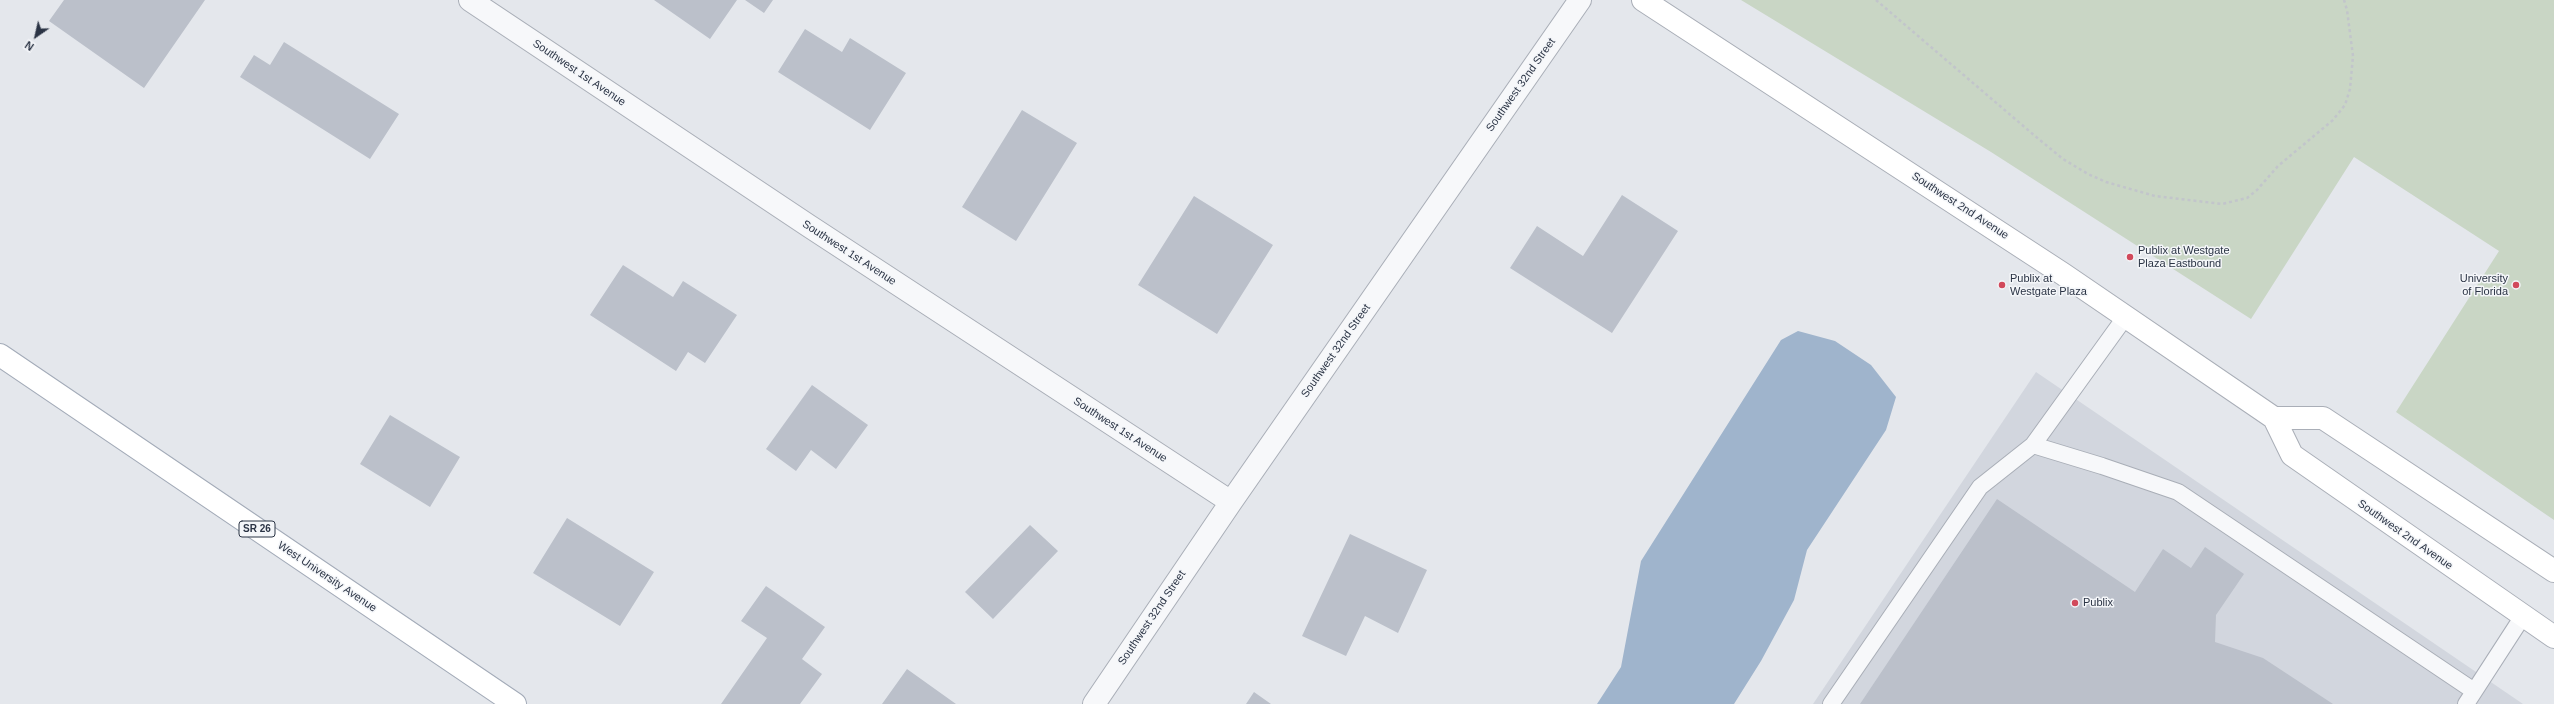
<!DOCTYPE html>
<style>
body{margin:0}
#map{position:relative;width:2554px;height:704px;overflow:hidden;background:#e4e7ec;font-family:Arial,sans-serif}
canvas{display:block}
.north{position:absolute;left:16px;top:16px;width:40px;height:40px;-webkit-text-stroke:3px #f4f6f9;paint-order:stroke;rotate:214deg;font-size:11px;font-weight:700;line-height:16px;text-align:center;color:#2b3445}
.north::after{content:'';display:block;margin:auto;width:14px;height:18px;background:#2b3445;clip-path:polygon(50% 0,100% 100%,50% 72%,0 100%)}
</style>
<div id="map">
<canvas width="2554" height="704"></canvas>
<div class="north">N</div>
</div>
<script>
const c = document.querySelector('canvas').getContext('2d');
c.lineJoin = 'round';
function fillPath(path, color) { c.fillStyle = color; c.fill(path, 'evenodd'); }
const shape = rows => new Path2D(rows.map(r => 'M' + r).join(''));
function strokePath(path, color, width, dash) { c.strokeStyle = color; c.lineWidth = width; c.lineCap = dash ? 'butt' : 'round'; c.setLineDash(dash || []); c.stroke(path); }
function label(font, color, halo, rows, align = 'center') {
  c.font = font + ' Arial,sans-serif'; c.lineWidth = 3; c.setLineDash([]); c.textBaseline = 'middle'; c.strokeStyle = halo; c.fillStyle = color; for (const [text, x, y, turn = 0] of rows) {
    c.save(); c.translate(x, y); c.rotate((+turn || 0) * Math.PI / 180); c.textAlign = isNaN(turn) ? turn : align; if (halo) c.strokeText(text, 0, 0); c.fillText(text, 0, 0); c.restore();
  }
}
fillPath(shape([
 [2036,372,2105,419,2523,704,1813,704]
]), '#d2d6de');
fillPath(shape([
 [1741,0,2554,0,2554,520,2396,412,2499,251,2354,157,2251,319,1991,152]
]), '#c9d6c5');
fillPath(shape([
 [1798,331,1835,341,1871,365,1896,397,1886,430,1807,550,1794,600,1761,661,1734,704,1597,704,1621,667,1641,561,1781,340]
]), '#9fb4cc');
fillPath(shape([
 [64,0,205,0,144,88,49,21],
 [654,0,737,0,710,39],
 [745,0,773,0,764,13],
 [805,29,842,52,850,38,906,73,870,130,778,72],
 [284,42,399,114,370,159,240,77,254,55,270,65],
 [1022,110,1077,143,1016,241,962,207],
 [1622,195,1678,231,1612,333,1510,268,1537,226,1583,256],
 [1194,196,1273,245,1217,334,1138,285],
 [623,265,673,297,683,281,737,315,705,363,688,352,676,371,590,315],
 [812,385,868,425,836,469,811,450,796,471,766,449],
 [390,415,460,457,430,507,360,464],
 [1997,499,2135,592,2163,549,2191,568,2205,547,2244,574,2216,615,2215,642,2263,658,2333,704,1860,704],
 [567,518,654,572,620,626,533,573],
 [1030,525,1058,551,993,619,965,592],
 [1350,534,1427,570,1398,633,1365,616,1346,656,1302,636],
 [766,586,825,627,802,659,822,674,800,704,721,704,767,638,741,621],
 [907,669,956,704,882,704],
 [1254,692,1271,704,1246,704]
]), '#bbc0ca');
const service = shape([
 [2033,445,2102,466,2178,492,2474,691],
 [1831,704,1980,487,2033,445,2126,316],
 [2466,704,2523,616]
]);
const minor = shape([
 [470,0,809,226,1231,502],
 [1094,704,1231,502,1580,0]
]);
const secondary = shape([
 [1643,0,2063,274,2274,418,2292,455,2554,637],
 [2274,418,2323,418,2554,571]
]);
const primary = shape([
 [0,355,515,704]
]);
strokePath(service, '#a9aeb7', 18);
strokePath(minor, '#a9aeb7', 24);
strokePath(secondary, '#a9aeb7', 24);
strokePath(primary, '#a3abb8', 24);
strokePath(shape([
 [1876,0,2035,136,2063,159,2088,174,2106,182,2155,196,2222,204,2247,198,2257,190,2278,166,2333,120,2345,105,2350,89,2353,56,2347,10,2344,0]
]), '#c2c5cb', 2.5, [3, 3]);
strokePath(service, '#f7f8fa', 16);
strokePath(minor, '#f7f8fa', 22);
strokePath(secondary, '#fff', 22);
strokePath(primary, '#fff', 22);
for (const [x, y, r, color] of [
 [2130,257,4,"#d1495b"],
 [2002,285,4,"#d1495b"],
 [2516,285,4,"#d1495b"],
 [2075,603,4,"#d1495b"]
]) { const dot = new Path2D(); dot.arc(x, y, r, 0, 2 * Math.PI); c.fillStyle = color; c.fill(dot); strokePath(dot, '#f4f6f9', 1.5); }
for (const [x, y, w] of [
 [257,529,36]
]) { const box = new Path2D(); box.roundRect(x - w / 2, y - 8, w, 16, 3); c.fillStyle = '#f4f6f9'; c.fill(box); strokePath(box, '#2b3445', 1); }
label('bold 10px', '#2b3445', null, [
 ["SR 26",257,529]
]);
label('11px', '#2b3445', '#f4f6f9', [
 ["Southwest 1st Avenue",579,73,34],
 ["Southwest 32nd Street",1521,85,-55],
 ["Southwest 2nd Avenue",1960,206,33],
 ["Southwest 1st Avenue",849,253,33],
 ["Southwest 32nd Street",1336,351,-55],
 ["Southwest 1st Avenue",1120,430,33],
 ["Southwest 2nd Avenue",2405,535,35],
 ["West University Avenue",327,577,34],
 ["Southwest 32nd Street",1152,618,-56]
]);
label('11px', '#2b3445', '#f4f6f9', [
 ["Publix at Westgate",2138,251],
 ["Plaza Eastbound",2138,264],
 ["Publix at",2010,279],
 ["Westgate Plaza",2010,292],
 ["University",2508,279,"right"],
 ["of Florida",2508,292,"right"],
 ["Publix",2083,603]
], 'left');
</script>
